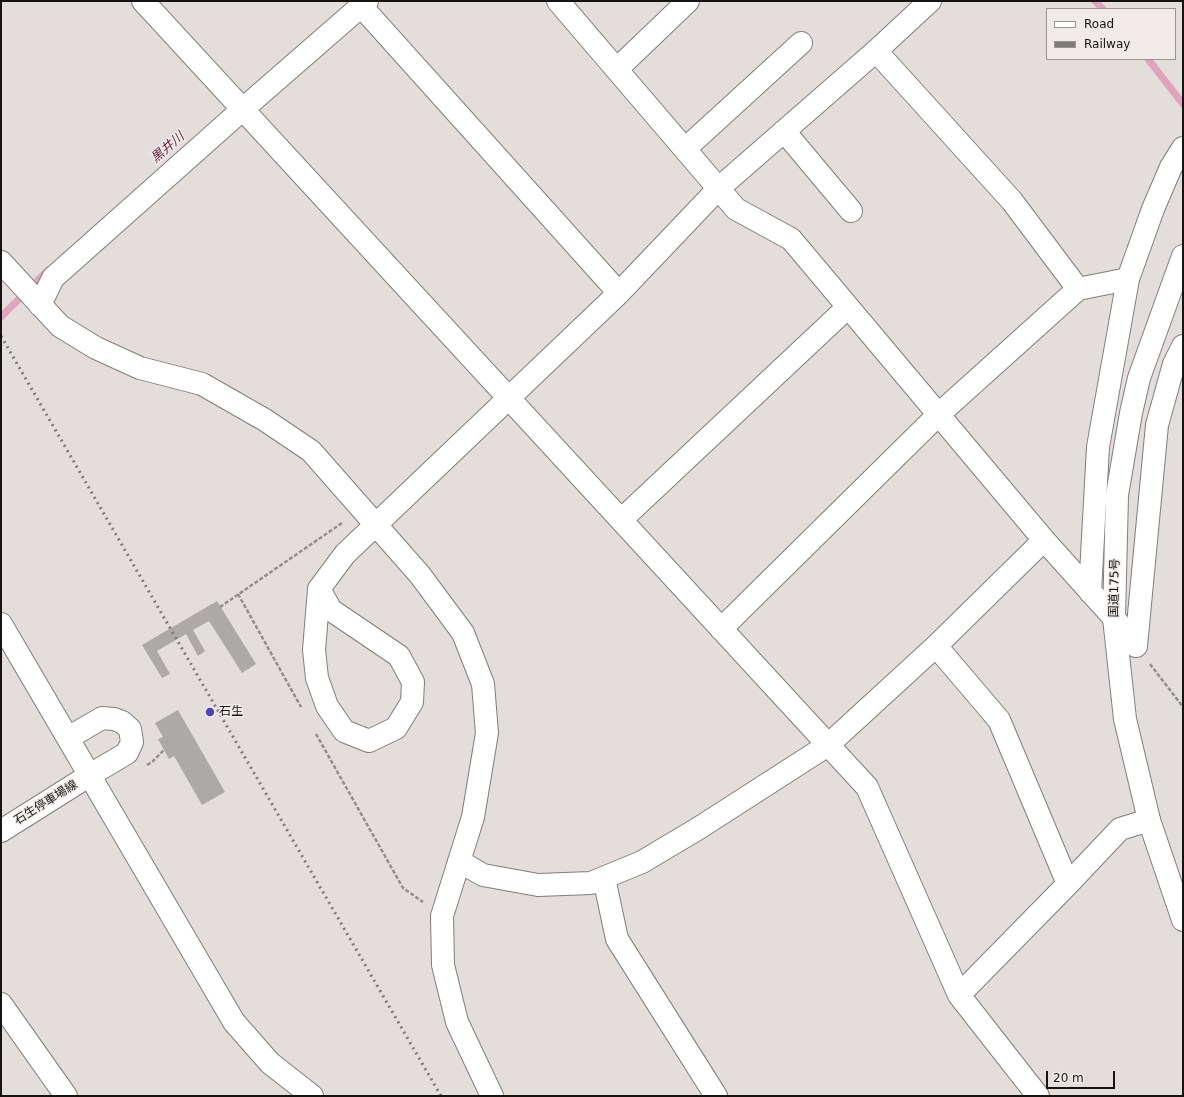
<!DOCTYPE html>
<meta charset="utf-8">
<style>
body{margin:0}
#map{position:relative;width:1184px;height:1097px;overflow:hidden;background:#e3dedb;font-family:"DejaVu Sans",sans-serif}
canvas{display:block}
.frame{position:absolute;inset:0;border:2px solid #161413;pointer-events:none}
.legend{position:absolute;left:1046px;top:8px;width:130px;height:52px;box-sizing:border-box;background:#f0ebe9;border:1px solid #999593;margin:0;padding:5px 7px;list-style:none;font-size:12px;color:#161413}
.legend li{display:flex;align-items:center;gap:8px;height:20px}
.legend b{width:20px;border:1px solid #999593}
.scale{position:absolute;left:1046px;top:1071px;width:69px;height:18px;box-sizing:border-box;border:2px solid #161413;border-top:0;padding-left:5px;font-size:12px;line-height:14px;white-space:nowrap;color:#161413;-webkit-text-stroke:3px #f0ebe9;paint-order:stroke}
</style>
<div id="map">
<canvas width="1184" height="1097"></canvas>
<div class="frame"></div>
<ul class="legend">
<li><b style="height:5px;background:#fff"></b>Road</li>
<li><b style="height:5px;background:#7e7b79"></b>Railway</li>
</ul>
<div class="scale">20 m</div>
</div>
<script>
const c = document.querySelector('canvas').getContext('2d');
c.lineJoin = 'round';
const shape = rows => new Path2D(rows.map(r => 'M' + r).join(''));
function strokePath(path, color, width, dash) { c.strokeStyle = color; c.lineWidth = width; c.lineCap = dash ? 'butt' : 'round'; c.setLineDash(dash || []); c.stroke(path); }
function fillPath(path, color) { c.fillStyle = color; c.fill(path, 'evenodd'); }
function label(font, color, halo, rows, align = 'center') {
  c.font = font + ' "DejaVu Sans","Noto Sans JP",sans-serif'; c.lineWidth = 3; c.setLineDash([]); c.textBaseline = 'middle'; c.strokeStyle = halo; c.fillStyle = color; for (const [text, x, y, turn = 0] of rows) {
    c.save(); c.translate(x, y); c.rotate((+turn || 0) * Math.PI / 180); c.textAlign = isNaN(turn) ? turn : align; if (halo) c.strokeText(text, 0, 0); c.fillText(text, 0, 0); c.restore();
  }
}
strokePath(shape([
 [1095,1,1103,9],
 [1148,59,1183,104],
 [1,317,48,270]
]), '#dfa3bc', 7);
fillPath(shape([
 [217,601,256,664,242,673,209,621,193,630,205,651,198,656,186,634,157,651,170,674,162,678,142,645],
 [178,710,225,792,202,805,174,756,169,759,158,739,163,737,155,723]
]), '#aea9a9');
const minor = shape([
 [143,1,867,787,959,995,1068,884,1120,829,1149,820],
 [558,1,736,209,791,239,1044,540,1114,618,1136,646],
 [361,6,619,293],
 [617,69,688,1],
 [784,131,851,211],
 [685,149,801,43],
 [1,262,60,326,96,348,140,368,202,384,265,420,311,451,420,575,463,633,483,684,487,733,473,817,442,916,443,965,457,1022,492,1096],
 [1078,289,1128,279],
 [40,305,53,278,243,109,367,1],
 [621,520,848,307],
 [319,589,331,610,399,656,413,682,412,702,396,728,369,741,344,731,327,706,317,678,314,650,319,589,345,554,619,293,719,188,876,51,930,1],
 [1090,592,1098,447,1128,279,1153,209,1171,167,1183,148],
 [1,624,234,1022,270,1063,312,1096],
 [721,629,939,414,1078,289,1012,201,876,51],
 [936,646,999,720,1068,884],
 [1136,646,1157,425,1174,364,1183,346],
 [68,738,102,718,114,719,122,722,130,729,132,742,127,753,90,775],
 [459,861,483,875,538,885,591,883,642,862,699,828,828,745,936,646,1044,540],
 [604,878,617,939,716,1096],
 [959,995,1038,1096]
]);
const major = shape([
 [1,831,90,775],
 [1,1004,66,1096]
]);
const highway = shape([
 [1183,256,1139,378,1131,413,1117,495,1114,618,1125,719,1149,820,1183,920]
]);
strokePath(minor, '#827d7b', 24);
strokePath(major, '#827d7b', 24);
strokePath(highway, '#827d7b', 24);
strokePath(shape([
 [238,594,301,707],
 [220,607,342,523],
 [1150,664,1183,707],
 [316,734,403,888,423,902],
 [147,765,152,762,164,750]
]), '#928e8c', 2.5, [4, 2]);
strokePath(minor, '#fff', 22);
strokePath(major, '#fff', 22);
strokePath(highway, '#fff', 22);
strokePath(shape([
 [1,336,441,1096]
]), '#7e7b79', 3, [2, 4]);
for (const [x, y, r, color] of [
 [210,712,5,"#4946bc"]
]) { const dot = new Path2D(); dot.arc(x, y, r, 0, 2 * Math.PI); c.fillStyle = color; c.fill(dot); strokePath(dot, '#f0ebe9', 1.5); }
label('12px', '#161413', '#f0ebe9', [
 ["国道175号",1115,588,-89],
 ["石生停車場線",46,803,-32]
]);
label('12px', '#161413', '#f0ebe9', [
 ["石生",219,712]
], 'left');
label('italic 13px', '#6a2448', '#f0ebe9', [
 ["黒井川",168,148,-41]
]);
</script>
